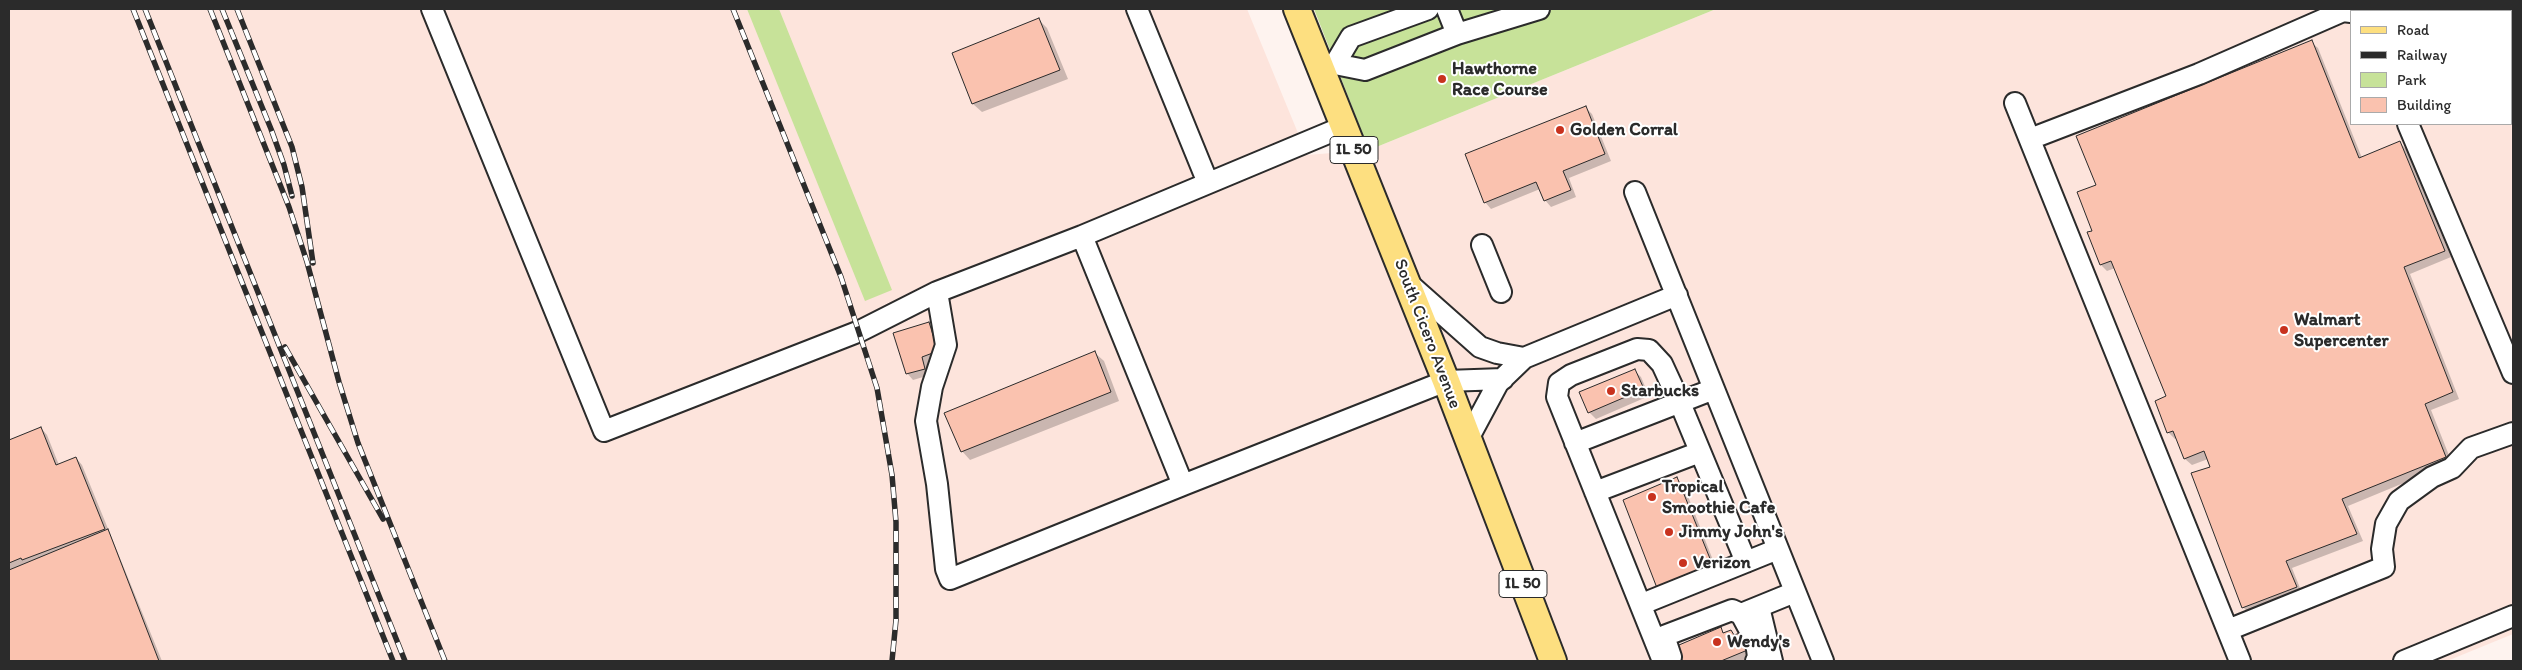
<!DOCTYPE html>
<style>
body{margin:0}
#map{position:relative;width:2522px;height:670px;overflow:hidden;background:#fef3ef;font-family:Itim,sans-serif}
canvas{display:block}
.frame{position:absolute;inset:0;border:10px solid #2b2b2b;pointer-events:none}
.legend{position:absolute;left:2350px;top:10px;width:162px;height:115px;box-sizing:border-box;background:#fff;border:1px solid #aaa;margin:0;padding:6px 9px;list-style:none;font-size:15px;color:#2b2b2b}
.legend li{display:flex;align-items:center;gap:10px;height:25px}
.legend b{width:25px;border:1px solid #aaa}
</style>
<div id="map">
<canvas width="2522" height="670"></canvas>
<div class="frame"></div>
<ul class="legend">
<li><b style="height:6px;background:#fddf80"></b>Road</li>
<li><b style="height:6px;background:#2b2b2b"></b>Railway</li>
<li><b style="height:14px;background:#c7e299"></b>Park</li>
<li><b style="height:14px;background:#fac2af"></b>Building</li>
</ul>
</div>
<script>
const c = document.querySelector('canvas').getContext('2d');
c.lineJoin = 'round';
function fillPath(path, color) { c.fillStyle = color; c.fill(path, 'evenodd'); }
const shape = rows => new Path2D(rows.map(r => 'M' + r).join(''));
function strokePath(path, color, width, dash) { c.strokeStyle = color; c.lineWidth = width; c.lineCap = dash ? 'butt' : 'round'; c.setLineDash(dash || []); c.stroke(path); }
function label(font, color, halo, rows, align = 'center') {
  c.font = font + ' Itim,sans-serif'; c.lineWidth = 4; c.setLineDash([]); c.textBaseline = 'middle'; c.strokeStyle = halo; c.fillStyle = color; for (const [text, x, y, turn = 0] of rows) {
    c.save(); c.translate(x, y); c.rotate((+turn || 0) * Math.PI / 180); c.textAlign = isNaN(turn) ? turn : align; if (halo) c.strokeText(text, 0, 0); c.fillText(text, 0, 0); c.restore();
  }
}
fillPath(shape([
 [9,9,1247,9,1307,155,1369,150,1716,9,2513,9,2513,634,2447,661,9,661],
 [2351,11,2511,11,2511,124,2351,124]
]), '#fde4dc');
fillPath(shape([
 [747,9,779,9,892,290,865,301],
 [1314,9,1716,9,1369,150]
]), '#c7e299');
fillPath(shape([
 [1039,20,1047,28,1068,79,982,112,973,104,954,54],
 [2311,42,2318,48,2362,158,2399,142,2406,149,2451,257,2410,274,2459,399,2431,410,2452,463,2348,506,2363,541,2292,568,2302,593,2250,614,2243,607,2208,459,2192,465,2185,459,2177,438,2175,439,2168,432,2168,397,2115,268,2107,271,2101,265,2094,232,2098,186],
 [1585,107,1592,114,1611,161,1569,178,1576,197,1551,207,1545,200,1540,189,1491,209,1485,202],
 [929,323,935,330,944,358,928,364,930,375,913,380,907,373],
 [1095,353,1104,361,1119,401,970,460,962,451],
 [1635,371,1641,377,1649,396,1596,419,1589,412],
 [41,428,47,435,59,465,76,458,82,465,162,661,9,661,9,441],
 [1677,479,1684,486,1718,573,1658,587],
 [1720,629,1725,634,1731,631,1756,656,1743,661,1679,661]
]), '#0003');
const building = shape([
 [1039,18,1060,70,972,104,952,53,1039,18],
 [2312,40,2359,158,2400,141,2445,251,2404,267,2453,392,2425,404,2446,457,2342,499,2357,534,2286,561,2297,587,2242,608,2191,473,2210,467,2204,451,2184,459,2173,431,2167,433,2155,401,2166,396,2111,261,2100,265,2087,232,2092,231,2077,192,2096,185,2076,136,2312,40],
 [1586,106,1605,154,1563,171,1571,190,1544,201,1536,182,1484,203,1465,154,1586,106],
 [929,322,938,351,922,357,925,369,906,374,893,333,929,322],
 [1095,351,1111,392,961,452,944,413,1095,351],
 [1635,369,1644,389,1588,413,1579,392,1635,369],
 [41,427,56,465,76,457,105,529,22,560,21,558,9,563,9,440,41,427],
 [1677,477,1713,566,1657,588,1623,500,1677,477],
 [108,529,159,661,9,661,9,570,108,529],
 [1721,627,1723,633,1731,630,1734,635,1743,632,1750,649,1721,661,1678,661,1672,648,1721,627]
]);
fillPath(building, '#fac2af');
strokePath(building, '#2b2b2b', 1);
const minor = shape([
 [432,9,604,431,860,331,937,292,1082,236,1345,126],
 [1137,9,1208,183],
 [1447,9,1457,34],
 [2511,11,2513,18],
 [1335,64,1351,37,1428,9],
 [1322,70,1335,64,1365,70,1457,34,1539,9],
 [2015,103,2240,661],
 [2408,124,2513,373],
 [2030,139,2199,74,2343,11,2351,12],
 [1635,192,1823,661],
 [1482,245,1501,292],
 [1409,284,1480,347,1497,353,1524,358],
 [937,292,946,345,932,387,926,421,937,484,946,569,950,579,1183,485,1082,236],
 [1468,439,1498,383,1524,358,1677,295],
 [1575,443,1714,389],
 [1183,485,1446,381,1503,379],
 [1595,492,1700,452],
 [1642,604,1778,549],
 [1759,607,1772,661],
 [1741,614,1795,592],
 [2228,630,2384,567,2382,549,2386,524,2399,501,2432,477,2452,468,2471,448,2513,433],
 [1671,657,1664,636,1732,610,1741,614,1756,642,1758,657,1756,661],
 [1663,661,1557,397,1559,383,1571,375,1637,349,1649,350,1662,364,1680,403,1746,562],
 [2404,661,2513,616]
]);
const major = shape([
 [1297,9,1446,381,1553,661]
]);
strokePath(minor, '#2b2b2b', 24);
strokePath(major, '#2b2b2b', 30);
strokePath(minor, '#fff', 20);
strokePath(major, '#fddf80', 26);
const rail = shape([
 [133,9,393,661],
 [145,9,405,661],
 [210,9,289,207,307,262,339,382,358,443,445,661],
 [222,9,271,129,284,165,292,196],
 [237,9,292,147,302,187,313,263],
 [733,9,841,277,877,388,892,475,896,522,896,620,892,661],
 [285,347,383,519]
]);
strokePath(rail, '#2b2b2b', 5.5);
strokePath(rail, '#fff', 4, [11]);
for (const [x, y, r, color] of [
 [1442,79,5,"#c8321e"],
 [1560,130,5,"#c8321e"],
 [2284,330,5,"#c8321e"],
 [1611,391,5,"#c8321e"],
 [1652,497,5,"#c8321e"],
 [1669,532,5,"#c8321e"],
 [1683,563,5,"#c8321e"],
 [1717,642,5,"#c8321e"]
]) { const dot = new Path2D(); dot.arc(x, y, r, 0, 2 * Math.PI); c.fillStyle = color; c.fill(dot); strokePath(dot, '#fff', 2); }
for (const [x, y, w] of [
 [1354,150,48],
 [1523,584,48]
]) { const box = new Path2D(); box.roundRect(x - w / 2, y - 13.5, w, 27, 4); c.fillStyle = '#fff'; c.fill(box); strokePath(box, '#2b2b2b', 1); }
label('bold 16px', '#2b2b2b', null, [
 ["IL 50",1354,150],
 ["IL 50",1523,584]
]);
label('bold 18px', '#2b2b2b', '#fff', [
 ["Hawthorne",1452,69],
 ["Race Course",1452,90],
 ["Golden Corral",1570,130],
 ["Walmart",2294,320],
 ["Supercenter",2294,341],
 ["Starbucks",1621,391],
 ["Tropical",1662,487],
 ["Smoothie Cafe",1662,508],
 ["Jimmy John's",1679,532],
 ["Verizon",1693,563],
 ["Wendy's",1727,642]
], 'left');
label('18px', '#2b2b2b', '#fff', [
 ["South Cicero Avenue",1427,334,69]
]);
</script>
